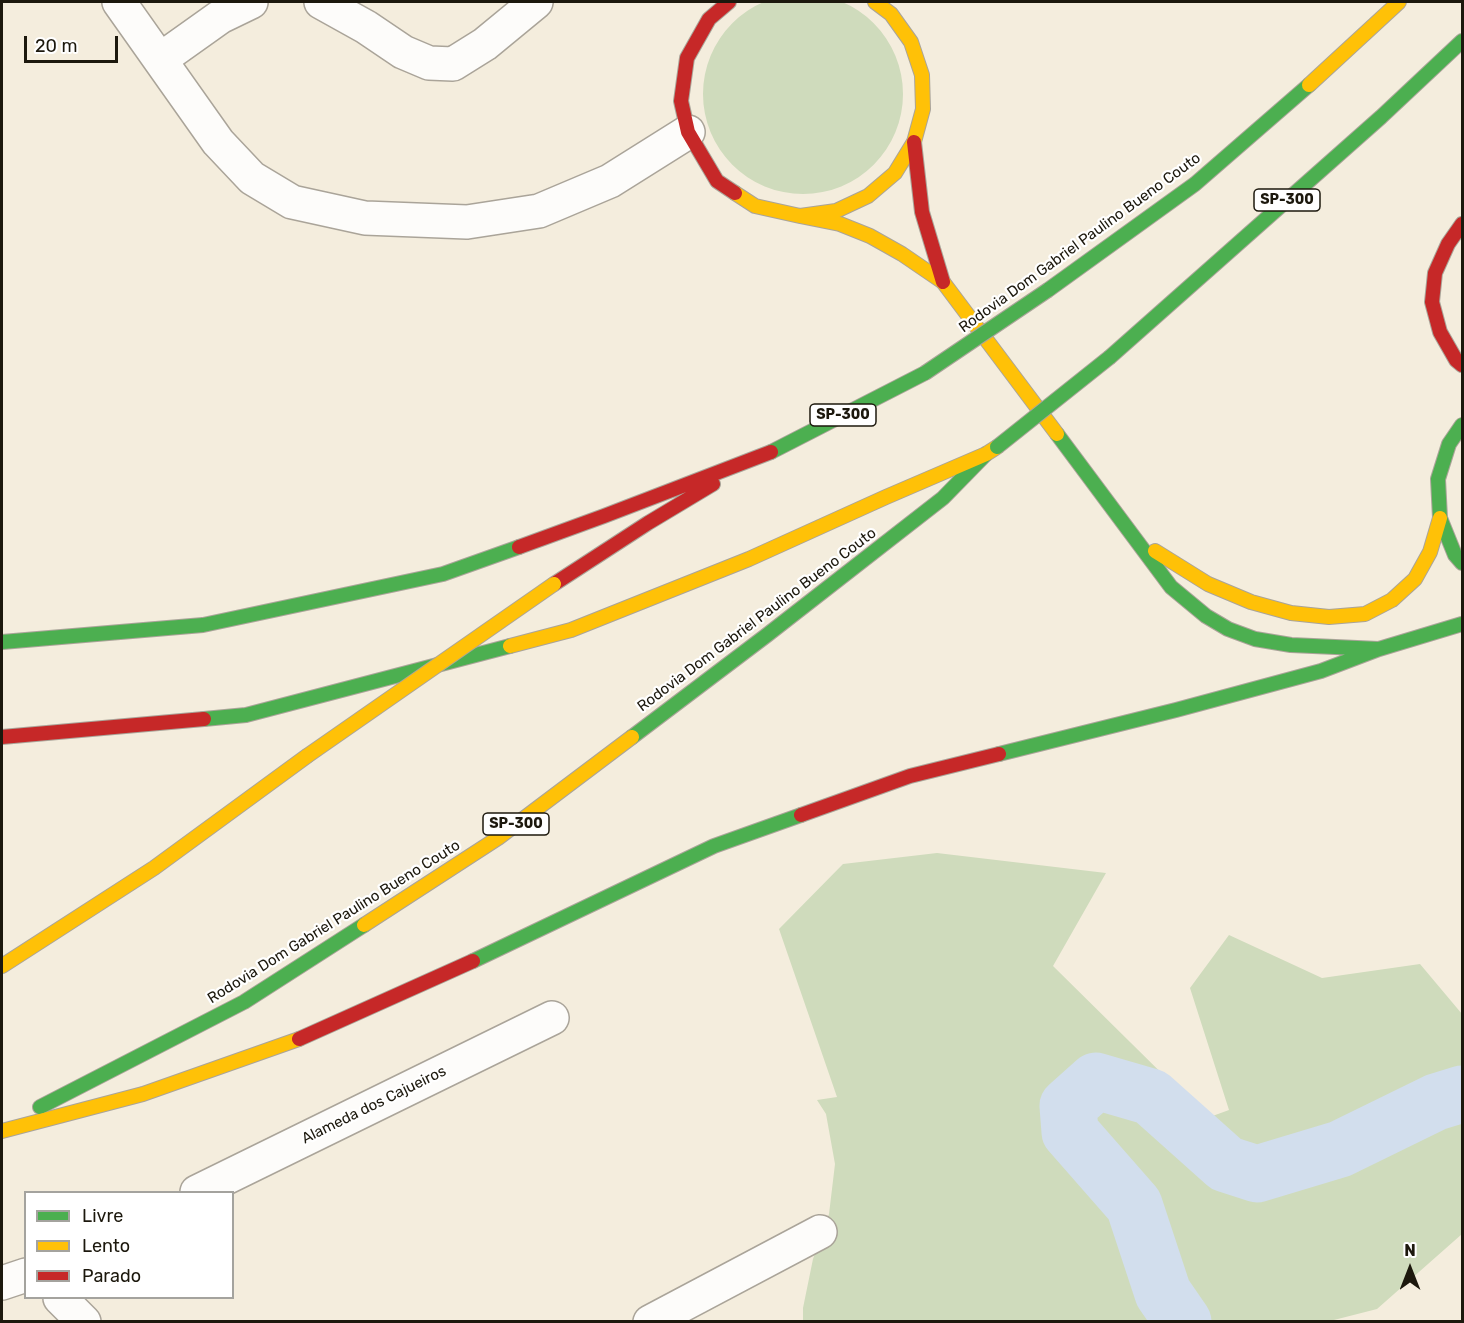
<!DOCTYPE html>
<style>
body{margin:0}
#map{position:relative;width:1464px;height:1323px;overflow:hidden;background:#f4eddd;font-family:Rubik,sans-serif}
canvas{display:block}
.frame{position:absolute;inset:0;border:3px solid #1c180d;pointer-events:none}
.legend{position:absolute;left:24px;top:1191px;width:210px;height:108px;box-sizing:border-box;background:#fff;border:2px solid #a4a39e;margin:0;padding:8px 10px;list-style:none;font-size:18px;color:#1c180d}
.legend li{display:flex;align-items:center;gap:12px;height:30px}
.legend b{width:30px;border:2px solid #a4a39e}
.north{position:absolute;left:1380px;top:1239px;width:60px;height:60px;-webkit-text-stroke:4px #fff;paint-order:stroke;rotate:0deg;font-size:16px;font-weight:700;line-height:24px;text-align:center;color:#1c180d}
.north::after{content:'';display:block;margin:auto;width:21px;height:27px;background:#1c180d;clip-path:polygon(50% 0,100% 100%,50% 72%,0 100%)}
.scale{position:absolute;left:24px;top:36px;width:94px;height:27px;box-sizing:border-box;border:3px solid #1c180d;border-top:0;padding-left:8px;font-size:18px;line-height:21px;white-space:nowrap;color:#1c180d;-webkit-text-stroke:4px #fff;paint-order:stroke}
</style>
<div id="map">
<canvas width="1464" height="1323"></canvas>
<div class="frame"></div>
<ul class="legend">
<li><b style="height:8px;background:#4caf50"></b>Livre</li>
<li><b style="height:8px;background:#ffc107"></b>Lento</li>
<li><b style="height:8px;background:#c62828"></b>Parado</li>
</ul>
<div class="north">N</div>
<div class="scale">20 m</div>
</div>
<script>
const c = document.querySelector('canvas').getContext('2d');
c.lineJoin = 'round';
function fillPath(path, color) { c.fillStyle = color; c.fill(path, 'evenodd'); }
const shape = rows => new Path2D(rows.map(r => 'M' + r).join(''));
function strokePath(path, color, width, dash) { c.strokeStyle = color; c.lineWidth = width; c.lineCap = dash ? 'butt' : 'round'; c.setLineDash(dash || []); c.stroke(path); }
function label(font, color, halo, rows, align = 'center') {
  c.font = font + ' Rubik,sans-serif'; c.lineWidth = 4.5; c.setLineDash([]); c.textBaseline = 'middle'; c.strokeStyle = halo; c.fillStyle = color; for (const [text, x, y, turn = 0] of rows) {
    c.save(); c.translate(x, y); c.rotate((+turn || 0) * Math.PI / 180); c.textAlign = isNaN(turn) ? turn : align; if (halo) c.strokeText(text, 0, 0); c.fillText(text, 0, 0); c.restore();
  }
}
fillPath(shape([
 '703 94a100 100 0 1 1 200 0a100 100 0 1 1-200 0Z',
 [937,853,1106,873,1053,966,1207,1118,1229,1110,1190,988,1229,935,1322,978,1420,964,1462,1014,1462,1234,1377,1309,1330,1321,803,1321,803,1308,813,1259,829,1214,835,1164,826,1114,817,1100,837,1097,779,929,843,864]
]), '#cfdbbc');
strokePath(shape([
 [1183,1322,1163,1293,1134,1205,1070,1132,1068,1106,1096,1081,1151,1097,1226,1164,1257,1174,1340,1149,1436,1102,1462,1094]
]), '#d2deed', 57);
const street = shape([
 [119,2,218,142,252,178,292,202,365,218,467,222,539,211,610,181,688,132],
 [321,2,366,27,403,52,429,63,453,64,485,44,536,2],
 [161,59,220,17,251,2],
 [197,1192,552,1018],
 [2,1283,26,1275],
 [60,1298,84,1322],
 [650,1322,820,1232]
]);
const fast = shape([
 [1048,290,1195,184,1309,85],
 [1110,357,1381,117,1462,41],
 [1462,425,1449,444,1438,479,1440,518,1455,555,1462,563],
 [1057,434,1171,587,1206,616,1228,629,1255,639,1291,645,1379,649,1462,624],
 [771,452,925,373],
 [2,642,203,625,443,574,519,547],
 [204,719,246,715,510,646],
 [632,737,767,635,943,498,986,454],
 [999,754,1176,710,1321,671,1379,649],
 [473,961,714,846,801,815],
 [40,1107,244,1002,364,925]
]);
const slow = shape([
 [1309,85,1399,2],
 [735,193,755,206,800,216,836,211,868,196,895,173,914,142,923,109,922,75,911,42,891,14,875,2],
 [800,216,840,224,870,236,902,254,943,282,1057,434],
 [1155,551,1208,584,1251,602,1291,613,1329,617,1365,614,1392,600,1415,579,1430,552,1440,518],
 [510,646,571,630,749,559,886,497,986,454,997,447],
 [364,925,498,838,632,737],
 [2,966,154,868,307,756],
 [2,1131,143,1094,299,1039]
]);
const jam = shape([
 [729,2,709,19,687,58,681,101,688,132,717,181,735,193],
 [914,142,922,212,943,282],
 [1462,224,1448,244,1435,273,1432,302,1440,332,1456,360,1462,365],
 [519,547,604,516,771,452],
 [554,584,648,523,713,484],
 [2,737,204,719],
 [801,815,910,776,999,754],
 [299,1039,473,961]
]);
strokePath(street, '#aaa499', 36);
strokePath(fast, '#aaa499', 16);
strokePath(slow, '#aaa499', 16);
strokePath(jam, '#aaa499', 16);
strokePath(street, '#fdfcfa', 33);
strokePath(fast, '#4caf50', 14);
strokePath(slow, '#ffc107', 14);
strokePath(jam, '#c62828', 14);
const fastBridge = shape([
 [925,373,1048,290],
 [997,447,1110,357]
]);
const slowBridge = shape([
 [307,756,554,584]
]);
strokePath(fastBridge, '#aaa499', 16, []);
strokePath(slowBridge, '#aaa499', 16, []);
strokePath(fastBridge, '#4caf50', 14);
strokePath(slowBridge, '#ffc107', 14);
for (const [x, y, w] of [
 [1287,200,66],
 [843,415,66],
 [516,824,66]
]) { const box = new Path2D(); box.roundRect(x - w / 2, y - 11, w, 22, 4.5); c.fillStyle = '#fff'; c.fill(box); strokePath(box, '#1c180d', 1.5); }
label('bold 14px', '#1c180d', null, [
 ["SP-300",1287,200],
 ["SP-300",843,415],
 ["SP-300",516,824]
]);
label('15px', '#1c180d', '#fff', [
 ["Rodovia Dom Gabriel Paulino Bueno Couto",1080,243,-36],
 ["Rodovia Dom Gabriel Paulino Bueno Couto",757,620,-37],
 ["Rodovia Dom Gabriel Paulino Bueno Couto",334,922,-32],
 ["Alameda dos Cajueiros",374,1105,-26]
]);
</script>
